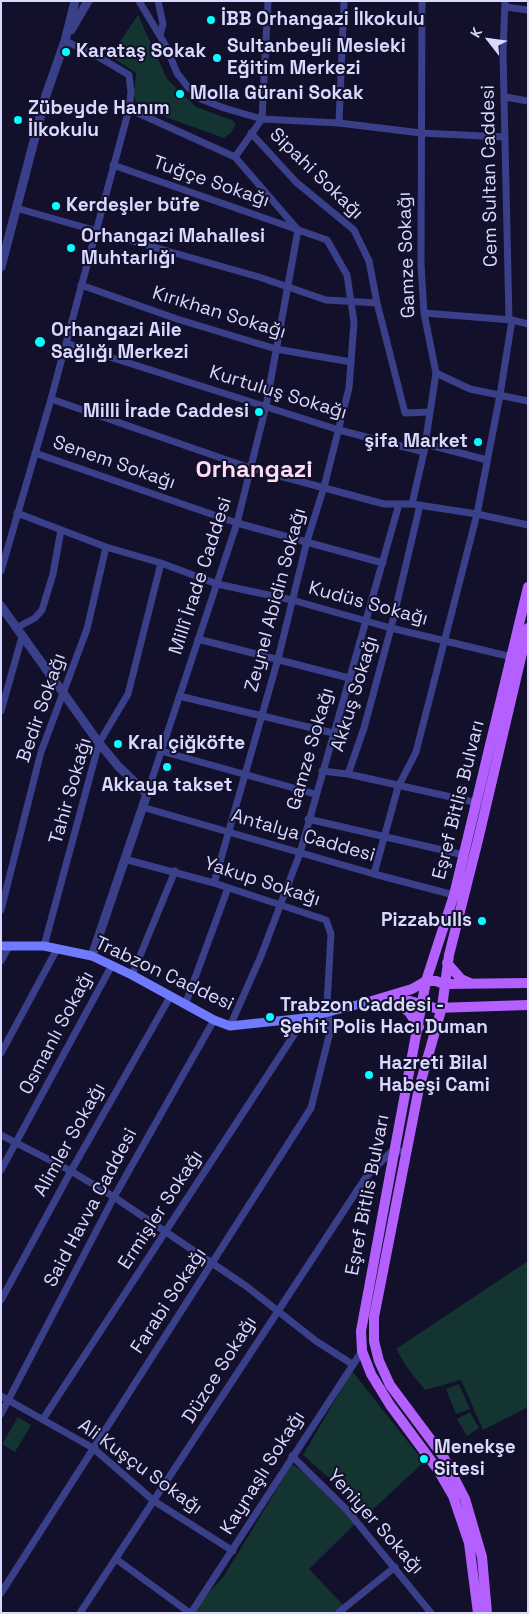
<!DOCTYPE html>
<meta charset="utf-8">
<style>
body{margin:0}
#map{position:relative;width:529px;height:1614px;overflow:hidden;background:#12102a;font-family:"Space Grotesk",sans-serif}
canvas{display:block}
.frame{position:absolute;inset:0;border:2px solid #d9d9ff;pointer-events:none}
.north{position:absolute;left:464px;top:15px;width:50px;height:50px;-webkit-text-stroke:4px #12102a;paint-order:stroke;rotate:300deg;font-size:14px;font-weight:700;line-height:20px;text-align:center;color:#d9d9ff}
.north::after{content:'';display:block;margin:auto;width:18px;height:22px;background:#d9d9ff;clip-path:polygon(50% 0,100% 100%,50% 72%,0 100%)}
</style>
<div id="map">
<canvas width="529" height="1614"></canvas>
<div class="frame"></div>
<div class="north">K</div>
</div>
<script>
const c = document.querySelector('canvas').getContext('2d');
c.lineJoin = 'round';
function fillPath(path, color) { c.fillStyle = color; c.fill(path, 'evenodd'); }
const shape = rows => new Path2D(rows.map(r => 'M' + r).join(''));
function strokePath(path, color, width, dash) { c.strokeStyle = color; c.lineWidth = width; c.lineCap = dash ? 'butt' : 'round'; c.setLineDash(dash || []); c.stroke(path); }
function label(font, color, halo, rows, align = 'center') {
  c.font = font + ' "Space Grotesk",sans-serif'; c.lineWidth = 4; c.setLineDash([]); c.textBaseline = 'middle'; c.strokeStyle = halo; c.fillStyle = color; for (const [text, x, y, turn = 0] of rows) {
    c.save(); c.translate(x, y); c.rotate((+turn || 0) * Math.PI / 180); c.textAlign = isNaN(turn) ? turn : align; if (halo) c.strokeText(text, 0, 0); c.fillText(text, 0, 0); c.restore();
  }
}
fillPath(shape([
 [138,15,167,79,196,107,232,120,236,124,231,133,224,138,143,109,136,102,134,95,136,73,110,56],
 [528,1261,528,1407,483,1430,461,1380,425,1390,408,1369,396,1349],
 [352,1371,424,1462,369,1513,303,1455],
 [459,1384,470,1409,456,1414,446,1389],
 [470,1412,479,1428,467,1436,457,1419],
 [18,1417,31,1425,15,1452,2,1444],
 [292,1464,317,1482,358,1521,309,1569,343,1605,332,1613,190,1613,224,1576]
]), '#133430');
strokePath(shape([
 [139,1,166,46,177,73,188,87,201,99,224,108,262,119,339,123,421,133,505,137],
 [158,1,163,24,160,35],
 [505,1,503,53,509,320],
 [505,7,528,10],
 [505,97,528,101],
 [129,109,235,157,298,230,266,406,237,523,147,794],
 [262,119,268,1],
 [339,123,344,1],
 [251,133,296,182,354,230,369,261,377,303,405,413,430,412],
 [235,157,262,119],
 [113,165,327,240,347,275,354,322,349,388,324,487,307,541,278,659,214,883],
 [16,208,259,277,326,300,377,303],
 [81,285,177,319,276,349,351,362],
 [424,313,512,320,528,324],
 [66,343,339,430,424,452],
 [436,373,470,389,528,401],
 [51,399,250,468,384,504,412,504,477,514,528,525],
 [426,444,487,460],
 [35,453,237,523,383,563],
 [412,504,424,452,436,373,424,313,421,264,422,1],
 [17,513,106,547,161,563,217,584,292,600,391,628,512,657],
 [1,571,51,399,129,109,131,92,129,75,92,53,65,41],
 [16,628,35,618,42,610,53,574,61,530],
 [198,639,349,678],
 [179,696,333,733],
 [1,711,22,637],
 [161,751,315,794],
 [322,771,348,774,478,803],
 [348,774,364,728,391,628,420,505],
 [142,807,374,874,454,895],
 [308,819,464,855],
 [374,874,398,787,416,752,477,514,500,395,512,320],
 [1,910,41,752,87,629,106,547],
 [44,946,99,743,128,694,161,563],
 [1,961,9,946],
 [132,975,175,871],
 [185,1005,228,888],
 [230,1026,261,956,300,853,399,504],
 [1,1053,57,949],
 [1,1135,71,1171,114,1197,246,1286,316,1341,352,1364],
 [1,1170,112,965],
 [1,1300,71,1171,170,997],
 [1,1396,93,1448,154,1501,233,1551],
 [1,1414,114,1197,214,1020],
 [43,1419,305,1018],
 [292,1456,347,1510,431,1613],
 [116,1559,190,1613],
 [1,1593,311,1108,330,1032,327,1004,331,934,326,920,214,883,124,859],
 [80,1613,366,1177,393,1150,406,1152],
 [191,1613,362,1351],
 [338,1613,395,1567]
]), '#3a3f8a', 7);
strokePath(shape([
 [71,30,88,1],
 [1,267,46,95,65,41,75,1],
 [1,606,99,743,118,766,147,794,92,956]
]), '#3a3f8a', 9);
strokePath(shape([
 [1,946,44,946,92,956,132,975,214,1020,230,1026,305,1018,372,1001]
]), '#707aff', 9);
strokePath(shape([
 [447,963,461,979,470,983],
 [372,1001,412,989,426,981,436,981,444,984,528,983],
 [385,1001,410,1001,435,1008,528,1005],
 [393,1003,400,1005,409,1012,419,1027],
 [478,1613,469,1543,453,1496,438,1470,390,1405,371,1374,362,1351,361,1331,426,981,454,895,528,587],
 [487,1613,482,1557,465,1499,443,1456,390,1385,379,1361,374,1341,374,1317,419,1088,442,1007,449,955,478,840,528,628]
]), '#b460ff', 10);
for (const [x, y, r, color] of [
 [211,20,5,"#05feff"],
 [66,52,5,"#05feff"],
 [217,58,5,"#05feff"],
 [180,94,5,"#05feff"],
 [18,120,5,"#05feff"],
 [56,206,5,"#05feff"],
 [71,248,5,"#05feff"],
 [40,342,6,"#05feff"],
 [259,412,5,"#05feff"],
 [478,442,5,"#05feff"],
 [118,744,5,"#05feff"],
 [167,767,5,"#05feff"],
 [482,921,5,"#05feff"],
 [270,1017,5,"#05feff"],
 [369,1075,5,"#05feff"],
 [424,1459,5,"#05feff"]
]) { const dot = new Path2D(); dot.arc(x, y, r, 0, 2 * Math.PI); c.fillStyle = color; c.fill(dot); strokePath(dot, '#12102a', 2); }
label('bold 19px', '#d9d9ff', '#12102a', [
 ["İBB Orhangazi İlkokulu",221,20],
 ["Sultanbeyli Mesleki",227,47],
 ["Eğitim Merkezi",227,69],
 ["Karataş Sokak",76,52],
 ["Molla Gürani Sokak",190,94],
 ["Zübeyde Hanım",28,109],
 ["İlkokulu",28,131],
 ["Kerdeşler büfe",66,206],
 ["Orhangazi Mahallesi",81,237],
 ["Muhtarlığı",81,259],
 ["Orhangazi Aile",51,331],
 ["Sağlığı Merkezi",51,353],
 ["Milli İrade Caddesi",249,412,"right"],
 ["şifa Market",468,442,"right"],
 ["Kral çiğköfte",128,744],
 ["Akkaya takset",167,786,"center"],
 ["Pizzabulls",472,921,"right"],
 ["Trabzon Caddesi -",280,1006],
 ["Şehit Polis Hacı Duman",280,1028],
 ["Hazreti Bilal",379,1064],
 ["Habeşi Cami",379,1086],
 ["Menekşe",434,1448],
 ["Sitesi",434,1470]
], 'left');
label('19px', '#d9d9ff', '#12102a', [
 ["Sipahi Sokağı",316,174,44],
 ["Cem Sultan Caddesi",490,176,-91],
 ["Tuğçe Sokağı",211,182,19],
 ["Gamze Sokağı",407,255,-92],
 ["Kırıkhan Sokağı",219,313,17],
 ["Kurtuluş Sokağı",278,393,17],
 ["Senem Sokağı",114,463,19],
 ["Millî İrade Caddesi",201,576,-72],
 ["Zeynel Abidin Sokağı",276,600,-75],
 ["Kudüs Sokağı",368,604,15],
 ["Akkuş Sokağı",355,694,-73],
 ["Bedir Sokağı",42,708,-71],
 ["Gamze Sokağı",311,749,-74],
 ["Tahir Sokağı",71,791,-74],
 ["Eşref Bitlis Bulvarı",459,800,-76],
 ["Antalya Caddesi",303,836,16],
 ["Yakup Sokağı",262,882,18],
 ["Trabzon Caddesi",164,974,25],
 ["Osmanlı Sokağı",57,1033,-62],
 ["Alimler Sokağı",70,1140,-61],
 ["Eşref Bitlis Bulvarı",368,1195,-79],
 ["Said Havva Caddesi",91,1208,-62],
 ["Ermişler Sokağı",161,1210,-57],
 ["Farabi Sokağı",169,1301,-57],
 ["Düzce Sokağı",220,1370,-58],
 ["Ali Kuşçu Sokağı",140,1467,36],
 ["Kaynaşlı Sokağı",263,1473,-58],
 ["Yeniyer Sokağı",375,1522,48]
]);
label('bold 24px', '#ffdbf5', '#12102a', [
 ["Orhangazi",254,470]
]);
</script>
